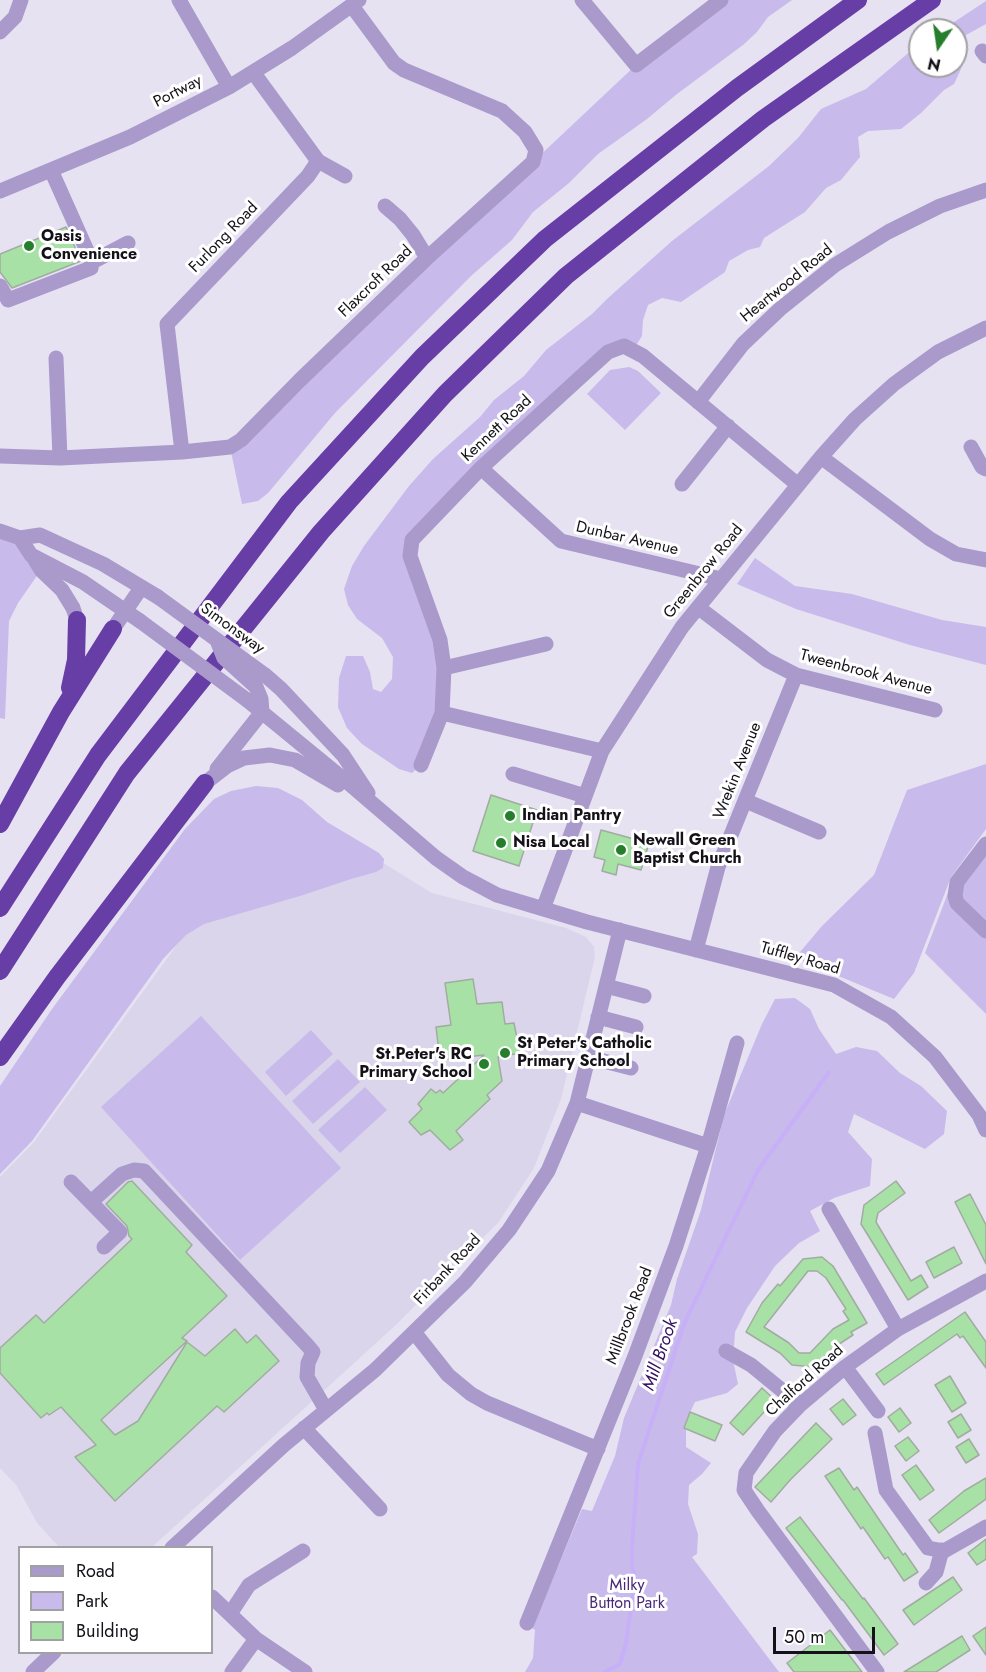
<!DOCTYPE html>
<style>
body{margin:0}
#map{position:relative;width:986px;height:1672px;overflow:hidden;background:#e6e2f2;font-family:Jost,sans-serif}
canvas{display:block}
.legend{position:absolute;left:18px;top:1546px;width:195px;height:108px;box-sizing:border-box;background:#fff;border:2px solid #a1a0a3;margin:0;padding:8px 10px;list-style:none;font-size:18px;color:#141218}
.legend li{display:flex;align-items:center;gap:12px;height:30px}
.legend b{width:30px;border:2px solid #a1a0a3}
.north{position:absolute;left:908px;top:18px;width:60px;height:60px;box-sizing:border-box;background:#fff;border:2px solid #a1a0a3;border-radius:50%;rotate:193deg;font-size:16px;font-weight:700;line-height:24px;text-align:center;color:#141218}
.north::after{content:'';display:block;margin:auto;width:21px;height:27px;background:#267e2d;clip-path:polygon(50% 0,100% 100%,50% 72%,0 100%)}
.scale{position:absolute;left:773px;top:1627px;width:102px;height:27px;box-sizing:border-box;border:3px solid #141218;border-top:0;padding-left:8px;font-size:18px;line-height:21px;white-space:nowrap;color:#141218;-webkit-text-stroke:4px #fff;paint-order:stroke}
</style>
<div id="map">
<canvas width="986" height="1672"></canvas>
<ul class="legend">
<li><b style="height:8px;background:#a99acb"></b>Road</li>
<li><b style="height:16px;background:#c8baeb"></b>Park</li>
<li><b style="height:16px;background:#a7e1a6"></b>Building</li>
</ul>
<div class="north">N</div>
<div class="scale">50 m</div>
</div>
<script>
const c = document.querySelector('canvas').getContext('2d');
c.lineJoin = 'round';
function fillPath(path, color) { c.fillStyle = color; c.fill(path, 'evenodd'); }
const shape = rows => new Path2D(rows.map(r => 'M' + r).join(''));
function strokePath(path, color, width, dash) { c.strokeStyle = color; c.lineWidth = width; c.lineCap = dash ? 'butt' : 'round'; c.setLineDash(dash || []); c.stroke(path); }
function label(font, color, halo, rows, align = 'center') {
  c.font = font + ' Jost,sans-serif'; c.lineWidth = 6; c.setLineDash([]); c.textBaseline = 'middle'; c.strokeStyle = halo; c.fillStyle = color; for (const [text, x, y, turn = 0] of rows) {
    c.save(); c.translate(x, y); c.rotate((+turn || 0) * Math.PI / 180); c.textAlign = isNaN(turn) ? turn : align; if (halo) c.strokeText(text, 0, 0); c.fillText(text, 0, 0); c.restore();
  }
}
fillPath(shape([
 [367,853,432,893,566,928,586,937,594,947,595,957,561,1099,534,1168,498,1223,397,1324,152,1547,59,1547,37,1523,17,1486,0,1468,0,1177,34,1142,195,920]
]), '#dbd5ec');
fillPath(shape([
 [720,0,792,0,768,17,757,32,743,45,677,94,647,119,598,154,569,183,533,212,512,240,471,276,335,413,268,493,258,501,242,504,230,447,636,65],
 [986,1,986,24,966,35,966,46,961,69,954,84,944,90,921,113,901,129,868,131,858,137,860,157,850,169,841,180,826,188,805,212,764,238,760,247,748,250,729,261,725,272,681,302,662,298,648,305,643,320,642,336,633,350,624,346,412,540,440,640,442,713,421,765,412,773,399,769,362,744,347,728,338,707,339,678,346,656,363,656,370,672,373,689,381,692,392,679,393,657,382,638,357,619,348,605,344,589,352,566,364,546,409,486,433,459,480,417,494,400,524,376,546,350,592,314,607,299,672,241,769,166,798,138,821,109,866,89,920,43,920,66,956,66,956,30,942,30],
 [629,367,638,371,661,393,625,430,587,394,610,370],
 [0,531,20,538,41,570,18,603,9,621,5,719,0,718],
 [755,558,795,586,852,594,942,620,986,627,986,665,910,645,796,609,737,584],
 [986,764,986,829,951,877,914,973,894,999,795,958,822,926,874,875,907,790],
 [256,786,278,788,302,800,327,822,379,853,384,859,383,868,376,872,351,879,300,896,204,924,186,935,163,959,32,1141,0,1174,0,1086,52,1009,185,829,214,799,231,791],
 [986,838,986,1014,925,953,951,885],
 [795,998,810,1009,819,1029,836,1054,856,1047,877,1051,900,1073,921,1086,947,1111,944,1134,925,1149,854,1114,848,1132,872,1159,870,1186,834,1198,810,1211,820,1231,799,1243,775,1266,747,1308,735,1332,733,1360,738,1384,727,1393,695,1402,686,1421,686,1447,711,1463,702,1474,689,1485,688,1504,698,1534,697,1554,692,1557,779,1672,525,1672,533,1658,535,1630,532,1628,582,1509,592,1511,615,1456,624,1418,671,1305,677,1279,701,1210,724,1115,762,1024,775,999],
 [201,1016,341,1168,240,1260,101,1107],
 [311,1030,333,1054,286,1096,265,1072],
 [338,1059,360,1082,313,1124,292,1101],
 [365,1087,387,1110,340,1153,318,1130]
]), '#c8baeb');
strokePath(shape([
 [605,1672,620,1664,626,1643,635,1579,632,1565,632,1548,638,1464,684,1324,758,1170,829,1072]
]), '#c7b0f8', 4);
const building = shape([
 [66,227,81,261,12,288,0,272,0,254,66,227],
 [491,795,537,810,519,866,473,851,491,795],
 [601,830,649,843,641,870,618,864,616,875,602,871,605,860,594,857,601,830],
 [473,979,477,1004,502,1002,505,1024,514,1023,520,1053,498,1057,502,1081,487,1095,490,1099,456,1131,463,1140,450,1150,430,1130,421,1135,409,1122,422,1109,418,1104,431,1089,436,1093,440,1090,443,1093,484,1055,440,1060,436,1027,451,1025,445,983,473,979],
 [132,1181,192,1245,186,1252,227,1296,182,1338,187,1341,101,1420,115,1435,138,1421,187,1342,205,1356,235,1329,247,1343,256,1335,279,1361,224,1412,217,1406,115,1501,75,1457,96,1445,61,1407,49,1415,47,1413,41,1418,0,1373,0,1348,36,1315,44,1323,132,1239,129,1236,127,1226,106,1204,128,1182,132,1181],
 [896,1181,905,1193,878,1213,876,1222,911,1281,921,1275,928,1287,908,1300,861,1224,864,1205,896,1181],
 [970,1194,986,1225,986,1264,955,1202,970,1194],
 [954,1247,962,1263,934,1278,926,1262,954,1247],
 [822,1257,833,1266,867,1323,851,1332,853,1335,833,1348,814,1367,792,1365,780,1353,746,1332,762,1303,778,1284,780,1286,803,1259,822,1257],
 [808,1271,817,1271,826,1278,846,1309,843,1311,849,1320,833,1329,810,1353,799,1353,789,1343,764,1327,808,1271],
 [965,1312,986,1342,986,1368,963,1336,960,1338,957,1334,884,1385,876,1374,965,1312],
 [950,1376,966,1403,952,1412,935,1385,950,1376],
 [762,1388,775,1400,743,1435,730,1423,762,1388],
 [843,1399,856,1415,843,1425,830,1409,843,1399],
 [900,1408,911,1423,899,1432,888,1417,900,1408],
 [690,1412,722,1425,715,1441,684,1428,690,1412],
 [961,1414,971,1430,958,1438,948,1422,961,1414],
 [816,1423,832,1439,791,1479,771,1502,755,1487,816,1423],
 [908,1437,919,1451,906,1461,895,1446,908,1437],
 [969,1439,979,1455,966,1463,956,1447,969,1439],
 [916,1465,934,1490,920,1500,902,1475,916,1465],
 [839,1468,854,1490,857,1487,903,1555,905,1553,918,1572,904,1581,888,1557,885,1559,863,1527,861,1529,825,1476,839,1468],
 [986,1478,986,1499,939,1533,929,1520,964,1491,986,1478],
 [800,1517,863,1599,864,1598,898,1644,884,1655,843,1600,842,1600,786,1528,800,1517],
 [986,1539,986,1559,977,1565,968,1553,986,1539],
 [953,1577,962,1590,914,1625,903,1610,953,1577],
 [986,1627,986,1655,973,1636,986,1627],
 [830,1630,862,1672,794,1672,787,1663,830,1630],
 [962,1636,970,1650,936,1672,904,1672,962,1636]
]);
fillPath(building, '#a7e1a6');
strokePath(building, '#a1aca0', 1.5);
strokePath(shape([
 [179,0,229,87],
 [582,0,636,65,721,0],
 [0,32,15,17,21,0],
 [982,51,986,56],
 [318,161,345,176],
 [0,191,130,137,229,87,292,48,359,0],
 [385,206,400,219,413,235,427,258],
 [92,262,128,243],
 [0,286,8,300,91,268,92,262,51,170],
 [56,358,60,458],
 [698,402,743,344,780,309,835,265,888,232,940,206,986,190],
 [971,447,982,467,986,469],
 [182,452,167,324,308,176,318,161,253,72],
 [0,456,60,458,182,452,230,447,241,440,300,380,427,258,533,162,536,150,525,132,502,111,404,70,394,63,352,6],
 [821,457,930,539,956,554,986,560],
 [481,468,561,541,721,579],
 [682,484,728,426],
 [0,531,20,538,40,535,103,564,158,597],
 [20,538,31,555,83,582,140,621],
 [35,560,41,570,62,590,73,608,77,620],
 [699,608,767,660,796,675,935,710],
 [113,629,141,588],
 [444,668,546,644],
 [265,675,281,689,343,755,368,793],
 [247,700,352,786,436,858,463,877,497,895,587,922,834,985,891,1017,935,1057,979,1115,986,1130],
 [442,713,602,751],
 [421,765,442,713,444,668,440,640,410,556,412,540,481,468,608,352,624,346,643,356,798,485],
 [217,769,262,712,261,699,256,687],
 [513,774,585,796],
 [205,783,227,766,244,758,270,755,295,760,338,785],
 [746,801,819,832],
 [986,844,957,882,955,896,957,903,986,931],
 [543,909,602,751,682,627,821,457,855,419,894,384,938,352,986,328],
 [696,950,718,867,796,675],
 [606,986,644,996],
 [598,1017,636,1027],
 [588,1057,631,1068],
 [708,1146,737,1043],
 [71,1182,120,1232,104,1247],
 [91,1202,122,1174,134,1170,144,1171,307,1345,313,1352,308,1363,307,1377,326,1410],
 [829,1209,898,1329],
 [414,1332,448,1375,471,1394,487,1403,598,1449],
 [726,1351,751,1365,800,1405],
 [845,1367,878,1411],
 [304,1428,380,1509],
 [875,1433,886,1490,928,1548,944,1551,986,1527],
 [172,1548,284,1445,375,1370,465,1282,509,1230,548,1171,577,1103,620,930],
 [926,1583,936,1572,942,1550],
 [212,1597,256,1639,305,1672],
 [230,1614,249,1585,303,1551],
 [527,1623,635,1356,676,1246,708,1146,577,1103],
 [33,1672,54,1652],
 [232,1672,256,1639],
 [877,1672,758,1511,744,1490,746,1473,775,1431,800,1405,845,1367,898,1329,986,1281]
]), '#a99acb', 15);
strokePath(shape([
 [70,688,76,660,77,620],
 [0,824,61,712,113,629],
 [0,908,98,755,289,502,422,357,545,239,737,88,858,0],
 [0,971,127,773,321,532,445,394,566,276,763,119,932,0],
 [0,1057,57,977,205,783]
]), '#673da6', 18);
strokePath(shape([
 [158,597,265,675],
 [140,621,247,700],
 [218,643,224,658,256,687]
]), '#a99acb', 15);
for (const [x, y, r, color] of [
 [29,246,6,"#267e2d"],
 [510,816,6,"#267e2d"],
 [501,843,6,"#267e2d"],
 [621,850,6,"#267e2d"],
 [505,1053,6,"#267e2d"],
 [484,1064,6,"#267e2d"]
]) { const dot = new Path2D(); dot.arc(x, y, r, 0, 2 * Math.PI); c.fillStyle = color; c.fill(dot); strokePath(dot, '#fff', 2); }
label('16px', '#141218', '#fff', [
 ["Portway",178,92,-27],
 ["Furlong Road",224,238,-46],
 ["Flaxcroft Road",376,282,-44],
 ["Heartwood Road",787,284,-39],
 ["Kennett Road",497,429,-43],
 ["Dunbar Avenue",627,539,13],
 ["Greenbrow Road",704,572,-51],
 ["Simonsway",232,629,36],
 ["Tweenbrook Avenue",866,673,15],
 ["Wrekin Avenue",738,771,-68],
 ["Tuffley Road",800,959,16],
 ["Firbank Road",448,1270,-47],
 ["Millbrook Road",630,1316,-69],
 ["Chalford Road",805,1381,-42]
]);
label('bold 16px', '#141218', '#fff', [
 ["Oasis",41,237],
 ["Convenience",41,255],
 ["Indian Pantry",522,816],
 ["Newall Green",633,841],
 ["Baptist Church",633,859],
 ["Nisa Local",513,843],
 ["St Peter's Catholic",517,1044],
 ["Primary School",517,1062],
 ["St.Peter's RC",472,1055,"right"],
 ["Primary School",472,1073,"right"]
], 'left');
label('16px', '#492879', '#fff', [
 ["Milky",627,1586],
 ["Button Park",627,1604]
]);
label('italic 18px', '#330d5f', '#fff', [
 ["Mill Brook",661,1355,-71]
]);
</script>
